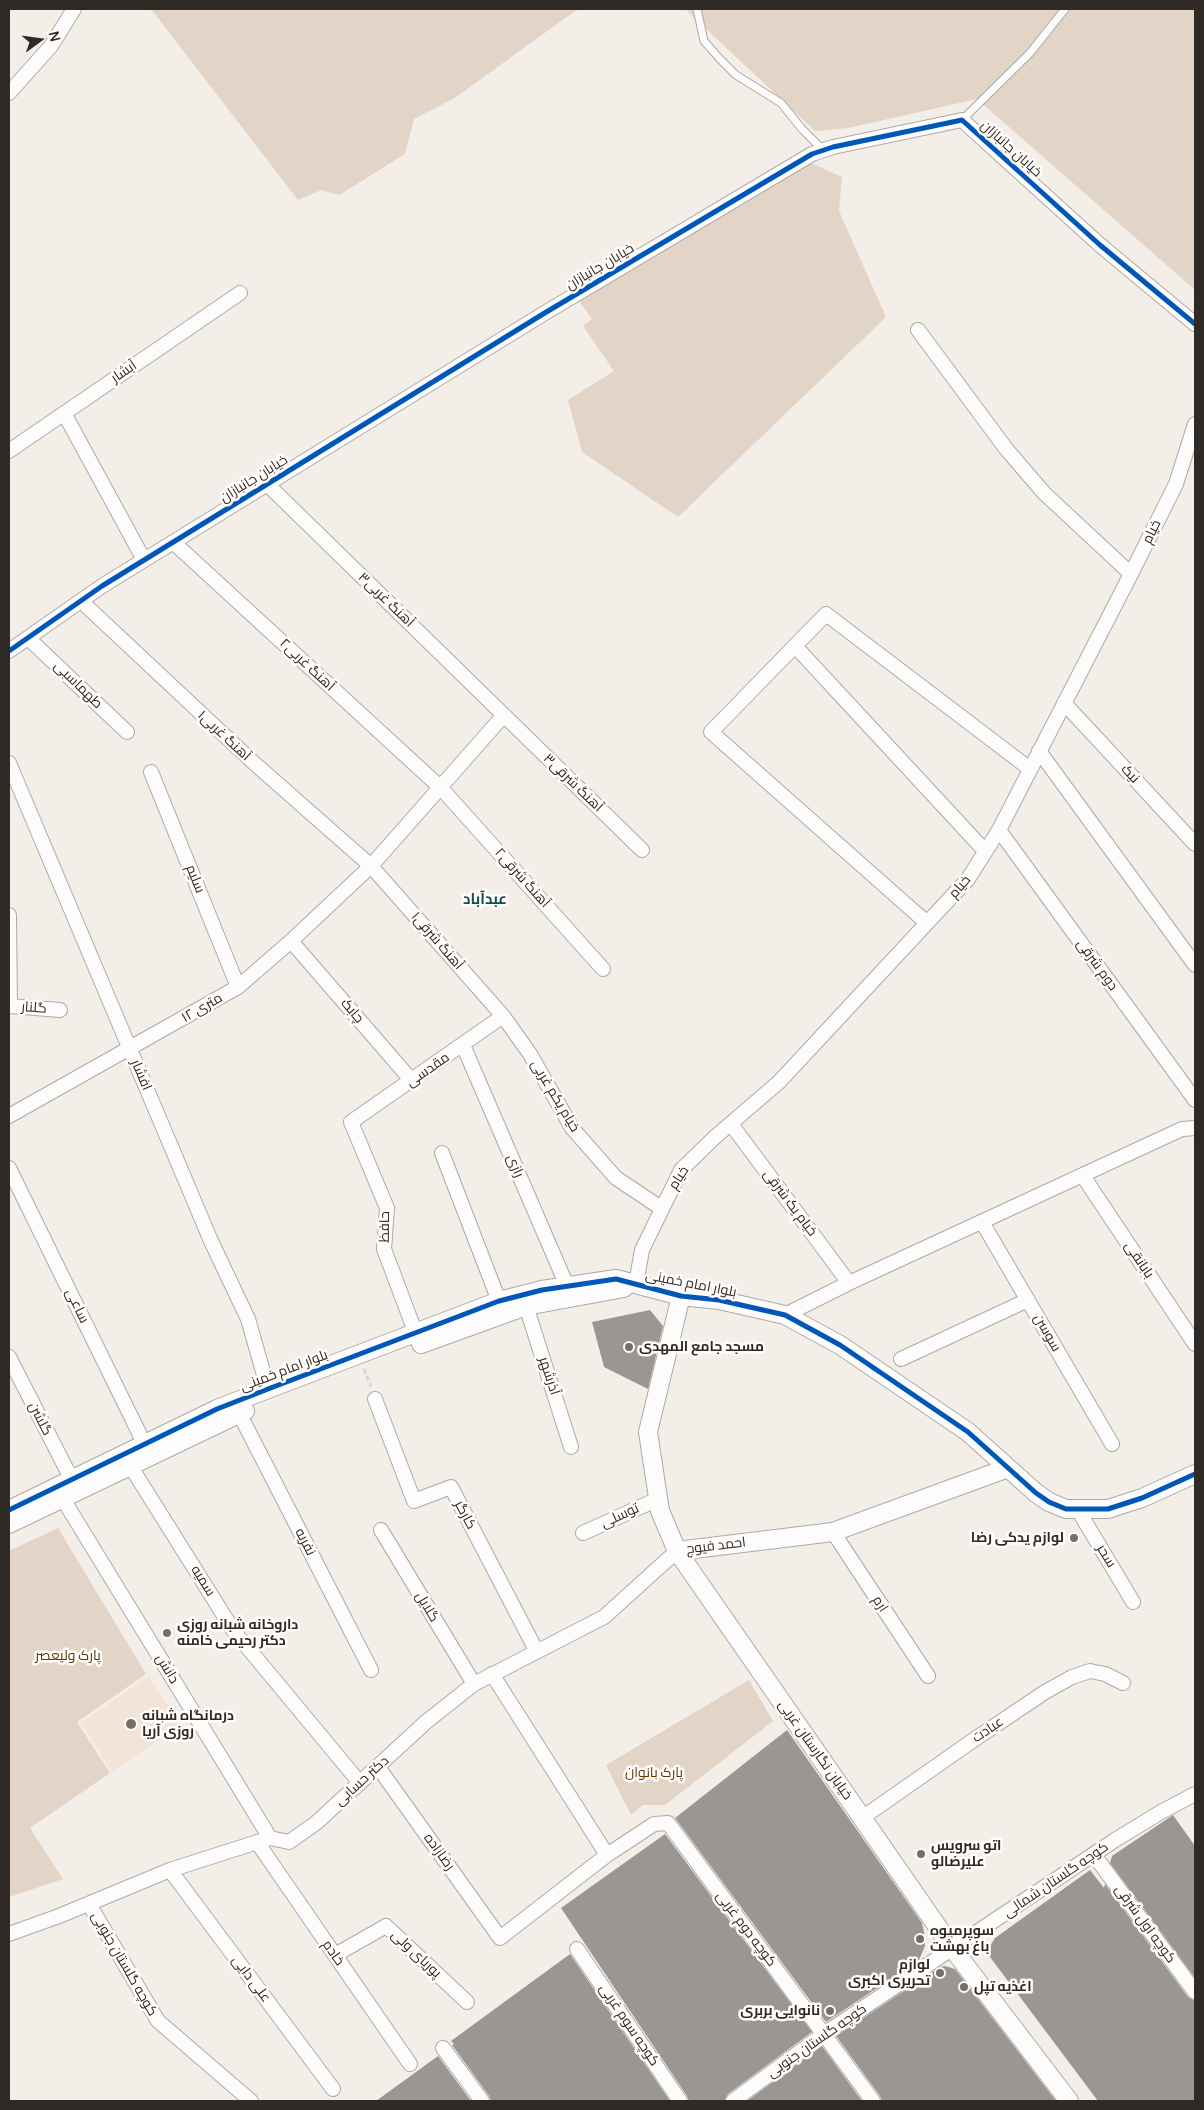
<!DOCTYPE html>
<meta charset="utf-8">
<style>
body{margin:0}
#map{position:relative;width:1204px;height:2110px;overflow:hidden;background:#f4eee8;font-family:Manrope,sans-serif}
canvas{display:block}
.frame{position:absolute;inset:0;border:10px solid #2f2a26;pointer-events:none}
.north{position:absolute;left:15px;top:15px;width:50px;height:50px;-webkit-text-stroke:4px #fffcfa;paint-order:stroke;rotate:76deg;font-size:14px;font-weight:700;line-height:20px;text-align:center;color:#2f2a26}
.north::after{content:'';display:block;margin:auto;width:18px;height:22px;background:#2f2a26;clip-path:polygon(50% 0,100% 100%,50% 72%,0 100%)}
</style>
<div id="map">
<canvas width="1204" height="2110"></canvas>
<div class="frame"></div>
<div class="north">N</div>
</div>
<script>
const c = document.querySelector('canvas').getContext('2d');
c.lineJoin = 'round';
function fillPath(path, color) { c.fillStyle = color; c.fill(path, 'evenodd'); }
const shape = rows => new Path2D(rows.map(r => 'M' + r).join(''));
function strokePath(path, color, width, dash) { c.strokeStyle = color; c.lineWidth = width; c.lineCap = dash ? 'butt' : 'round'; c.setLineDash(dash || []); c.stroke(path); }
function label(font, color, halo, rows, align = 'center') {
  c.font = font + ' Manrope,Cairo,sans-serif'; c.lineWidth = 5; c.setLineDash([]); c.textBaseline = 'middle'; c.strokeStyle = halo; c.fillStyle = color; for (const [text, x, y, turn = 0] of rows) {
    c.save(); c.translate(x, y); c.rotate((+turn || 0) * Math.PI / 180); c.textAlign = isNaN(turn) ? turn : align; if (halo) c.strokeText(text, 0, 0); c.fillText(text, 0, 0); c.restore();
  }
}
fillPath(shape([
 [149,1676,181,1725,112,1772,81,1723]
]), '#f2e4d8');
fillPath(shape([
 [151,9,578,9,453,99,414,119,405,154,339,195,321,190,298,200],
 [685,9,1195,9,1195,290,977,99,848,128,815,131],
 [809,162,842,177,839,211,886,317,678,517,582,452,568,400,614,371,583,326,592,319,579,301],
 [58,1528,146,1674,77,1722,110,1773,30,1828,63,1879,9,1897,9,1551],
 [749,1680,773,1721,665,1805,643,1805,631,1815,606,1765]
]), '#e2d4c7');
fillPath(shape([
 [650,1310,663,1326,648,1389,604,1367,592,1322],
 [787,1730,922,1923,924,1932,925,1946,919,1960,826,2022,675,1818],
 [1173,1815,1195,1846,1195,1978,1110,1863,1112,1856],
 [665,1834,812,2032,728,2094,724,2101,689,2101,687,2096,561,1908],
 [1090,1870,1104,1888,1105,1884,1188,1997,1195,2001,1195,2101,1098,2101,990,1957,990,1946,995,1938],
 [570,1954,670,2101,491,2101,489,2096,452,2045,454,2044,451,2041],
 [945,1966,955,1969,1056,2101,882,2101,880,2096,836,2036,940,1967],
 [822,2046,862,2101,747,2101],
 [438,2056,471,2101,376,2101]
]), '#9b9692');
const service = shape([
 [697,9,704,41,719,58,736,75,781,103,802,129,823,150],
 [962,120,1030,53,1065,9]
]);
const minor = shape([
 [9,93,51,46,74,9],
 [918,330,1007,450,1044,493,1131,574],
 [64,413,144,560],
 [9,451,240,293],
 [267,484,642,850],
 [173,542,441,788,603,969],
 [81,601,254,763,371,866,503,1016,530,1054,572,1128,616,1178,661,1208],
 [29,639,127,732],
 [795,646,985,851],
 [9,651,102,586,543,314,812,154,833,147,962,120,1100,245,1195,324],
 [1064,703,1195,844],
 [1039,751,1195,965],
 [9,763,211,1241,248,1319,268,1389],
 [151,772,238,987],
 [999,830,1195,1100],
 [9,915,10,1006,60,1010],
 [927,923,711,732,826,614,1030,769],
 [291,941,412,1081],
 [463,1045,567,1286],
 [9,1116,238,987,291,941,371,866,504,715],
 [731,1124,849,1283],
 [442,1153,499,1301],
 [9,1168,145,1445],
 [1083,1176,1195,1344],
 [982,1222,1112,1444],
 [636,1284,642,1250,681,1170,715,1137,779,1082,968,879,999,830,1131,574,1176,484,1195,424],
 [526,1306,571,1447],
 [785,1315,849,1283,1182,1129,1195,1128],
 [416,1334,384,1249,387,1208,351,1122,503,1016],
 [9,1357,72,1480],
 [901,1359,1028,1300],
 [375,1399,414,1501,451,1487,537,1652],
 [239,1413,371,1670],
 [131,1467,233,1630,360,1783],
 [63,1499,270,1838],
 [1078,1510,1133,1602],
 [381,1530,474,1684],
 [833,1532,928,1676],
 [583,1533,658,1499],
 [492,1674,607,1855],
 [378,1767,500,1938,607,1855,654,1824,668,1823,873,2101],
 [862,1818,975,1739,1045,1692,1072,1677,1090,1671,1105,1674,1123,1683],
 [257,1842,410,2064],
 [1094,1855,1195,1992],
 [170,1870,333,2089],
 [89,1904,158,2021,251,2101],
 [9,1934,59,1916,170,1870,270,1838,289,1842,316,1823,426,1722,474,1684,604,1617,677,1551],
 [577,1949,680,2101],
 [335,1955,386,1926,467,2002],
 [443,2048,482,2101],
 [733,2101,824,2034,1115,1840,1161,1812,1195,1794]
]);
const tertiary = shape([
 [681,1296,648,1432,660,1511,677,1551,953,1949,1069,2101],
 [421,1344,526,1306,624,1288],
 [9,1510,217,1409,268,1389,499,1301,542,1290,616,1279,681,1296,719,1300,785,1315,840,1345,968,1432,1036,1493,1049,1502,1066,1509,1108,1509,1142,1498,1195,1474],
 [9,1524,245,1411],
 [677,1551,833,1532,1008,1468]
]);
strokePath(service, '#aea9a4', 9);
strokePath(minor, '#aea9a4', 16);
strokePath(tertiary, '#aea9a4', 20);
strokePath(shape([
 [364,1369,371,1387]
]), '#d9d6d4', 3, [5, 2.5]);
strokePath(service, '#fdfcfc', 7);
strokePath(minor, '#fdfcfc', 14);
strokePath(tertiary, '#fdfcfc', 18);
strokePath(shape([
 [9,651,102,586,543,314,812,154,833,147,962,120,1100,245,1195,324],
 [9,1510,217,1409,268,1389,499,1301,542,1290,616,1279,681,1296,719,1300,785,1315,840,1345,968,1432,1036,1493,1049,1502,1066,1509,1108,1509,1142,1498,1195,1474]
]), '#0057b8', 5);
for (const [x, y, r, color] of [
 [629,1347,5,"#746f6a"],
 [1074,1538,5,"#746f6a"],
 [167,1633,5,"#746f6a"],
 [131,1724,6,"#746f6a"],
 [921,1854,5,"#746f6a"],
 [920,1939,5,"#746f6a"],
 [940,1973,5,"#746f6a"],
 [964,1987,5,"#746f6a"],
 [830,2011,5,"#746f6a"]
]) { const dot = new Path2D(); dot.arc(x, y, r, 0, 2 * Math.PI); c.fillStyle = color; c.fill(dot); strokePath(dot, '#fffcfa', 2); }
label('14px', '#2f2a26', '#fffcfa', [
 ["خیابان جانبازان",1011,149,42],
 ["خیابان جانبازان",600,267,-31],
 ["آبشار",124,372,-34],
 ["خیابان جانبازان",254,479,-32],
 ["خیام",1152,532,-64],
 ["آهنگ غربی۳",386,600,44],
 ["آهنگ غربی۲",307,665,43],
 ["طهماسبی",78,685,44],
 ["آهنگ غربی۱",224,736,43],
 ["نیک",1130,774,47],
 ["آهنگ شرقی۳",573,783,44],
 ["آهنگ شرقی۲",522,878,48],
 ["سلیم",195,879,68],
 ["خیام",960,887,-49],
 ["آهنگ شرقی۱",437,941,49],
 ["دوم شرقی",1097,965,54],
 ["گلنار",34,1008,4],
 ["۱۲ متری",202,1008,-30],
 ["چابک",352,1011,49],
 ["مقدسی",428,1070,-35],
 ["افشار",141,1075,67],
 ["خیام یکم غربی",555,1096,59],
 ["رازی",515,1166,67],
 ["خیام",679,1178,-57],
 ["خیام یک شرقی",790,1203,53],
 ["حافظ",385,1227,-89],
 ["بابانقی",1139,1260,56],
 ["بلوار امام خمینی",691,1284,11],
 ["ساعی",77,1306,64],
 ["سوسن",1047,1333,60],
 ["بلوار امام خمینی",284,1371,-21],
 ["آذرشهر",549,1376,72],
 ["گلشن",40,1419,63],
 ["کارگر",465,1515,62],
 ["توسلی",620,1516,-25],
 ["نفریه",305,1542,63],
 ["احمد فیوج",716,1546,-7],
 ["سحر",1106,1556,59],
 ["سمیه",203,1581,58],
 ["ارم",880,1604,57],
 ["گلایل",427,1607,59],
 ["دانش",167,1669,59],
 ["عبادت",988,1730,-34],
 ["خیابان نگارستان غربی",815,1750,55],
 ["دکتر حسابی",362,1781,-42],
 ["رضازاده",439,1852,54],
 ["کوچه گلستان شمالی",1056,1880,-34],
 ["کوچه اول شرقی",1145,1924,54],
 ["کوچه دوم غربی",746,1929,53],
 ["خادم",333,1953,55],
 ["پوریای ولی",416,1954,43],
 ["کوچه گلستان جنوبی",124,1964,60],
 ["علی دایی",251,1979,53],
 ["کوچه سوم غربی",629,2025,56],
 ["کوچه گلستان جنوبی",817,2041,-35]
]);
label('bold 14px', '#2f2a26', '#fffcfa', [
 ["مسجد جامع المهدی",639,1347],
 ["لوازم یدکی رضا",1064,1538,"right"],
 ["داروخانه شبانه روزی",177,1625],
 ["دکتر رحیمی خامنه",177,1641],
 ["درمانگاه شبانه",142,1716],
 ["روزی آریا",142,1732],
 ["اتو سرویس",931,1846],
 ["علیرضالو",931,1862],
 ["سوپرمیوه",930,1931],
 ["باغ بهشت",930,1947],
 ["لوازم",930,1965,"right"],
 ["تحریری اکبری",930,1981,"right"],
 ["اغذیه تپل",974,1987],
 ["نانوایی بربری",820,2011,"right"]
], 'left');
label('14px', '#623503', '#fffcfa', [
 ["پارک ولیعصر",68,1656],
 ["پارک بانوان",654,1773]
]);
label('bold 15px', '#12504e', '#fffcfa', [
 ["عبدآباد",485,900]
]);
</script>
